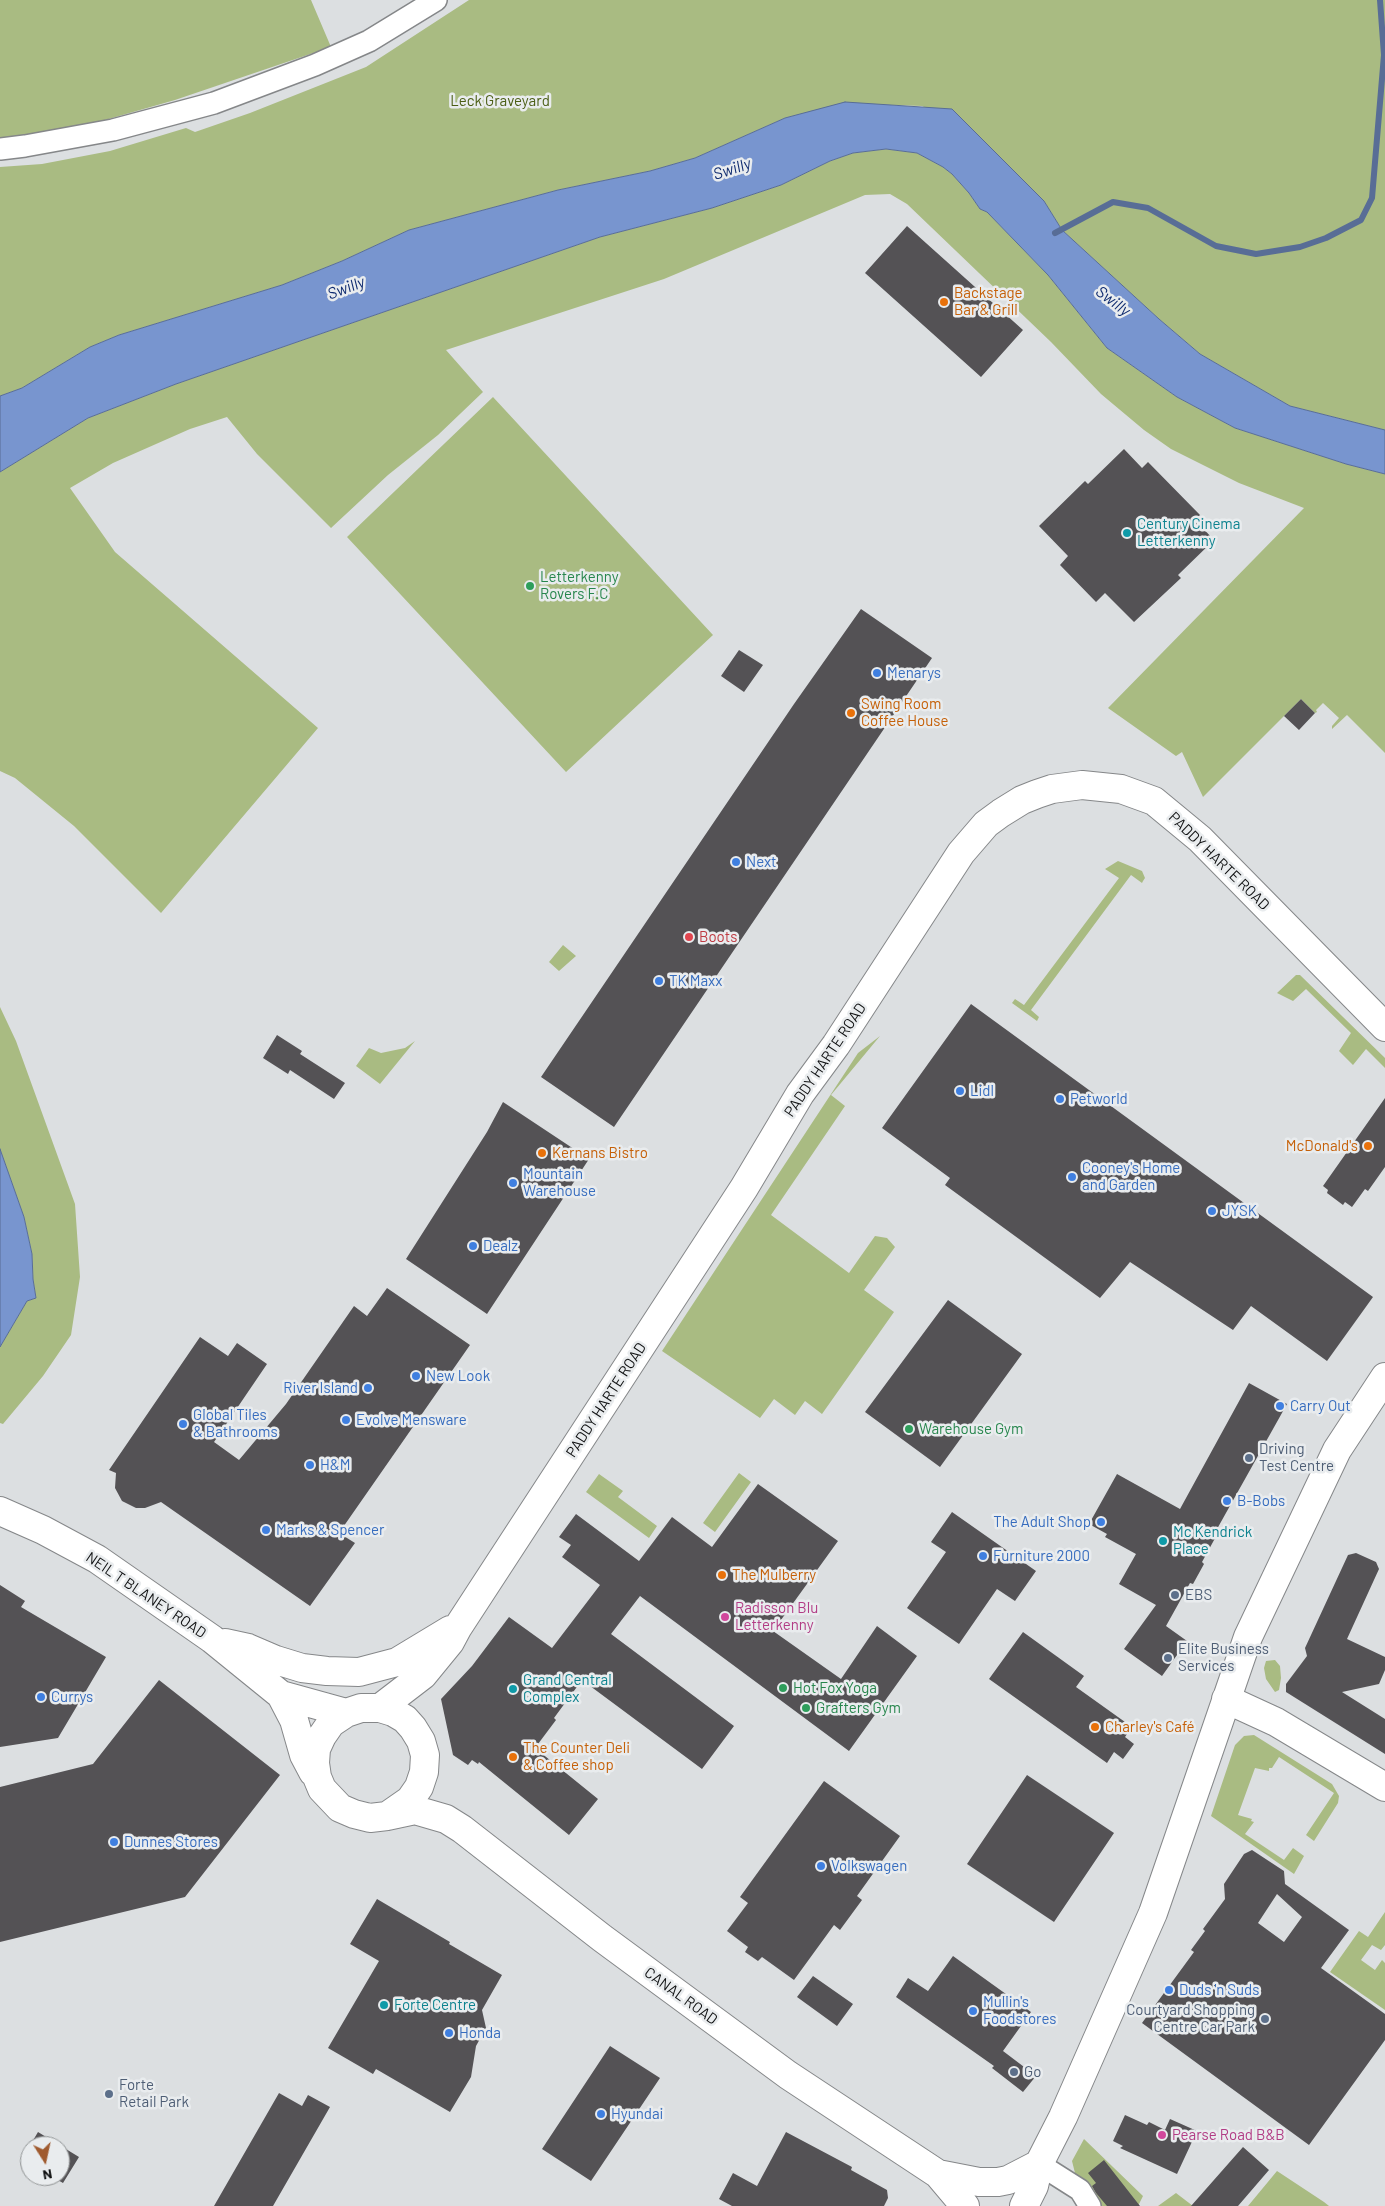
<!DOCTYPE html>
<meta charset="utf-8">
<style>
body{margin:0}
#map{position:relative;width:1385px;height:2206px;overflow:hidden;background:#dcdfe1;font-family:Barlow,sans-serif}
canvas{display:block}
.north{position:absolute;left:20px;top:2136px;width:50px;height:50px;box-sizing:border-box;background:#e9ecee;border:1px solid #919495;border-radius:50%;rotate:170deg;font-size:14px;font-weight:700;line-height:20px;text-align:center;color:#0e0f10}
.north::after{content:'';display:block;margin:auto;width:18px;height:22px;background:#a05b2f;clip-path:polygon(50% 0,100% 100%,50% 72%,0 100%)}
</style>
<div id="map">
<canvas width="1385" height="2206"></canvas>
<div class="north">N</div>
</div>
<script>
const c = document.querySelector('canvas').getContext('2d');
c.lineJoin = 'round';
function fillPath(path, color) { c.fillStyle = color; c.fill(path, 'evenodd'); }
const shape = rows => new Path2D(rows.map(r => 'M' + r).join(''));
function strokePath(path, color, width, dash) { c.strokeStyle = color; c.lineWidth = width; c.lineCap = dash ? 'butt' : 'round'; c.setLineDash(dash || []); c.stroke(path); }
function label(font, color, halo, rows, align = 'center') {
  c.font = font + ' Barlow,sans-serif'; c.lineWidth = 5; c.setLineDash([]); c.textBaseline = 'middle'; c.strokeStyle = halo; c.fillStyle = color; for (const [text, x, y, turn = 0] of rows) {
    c.save(); c.translate(x, y); c.rotate((+turn || 0) * Math.PI / 180); c.textAlign = isNaN(turn) ? turn : align; if (halo) c.strokeText(text, 0, 0); c.fillText(text, 0, 0); c.restore();
  }
}
fillPath(shape([
 [0,0,311,0,331,47,175,100,98,122,0,142],
 [469,0,1385,0,1385,430,1290,406,1200,354,1159,319,1062,230,1044,201,973,131,922,106,893,105,802,114,785,118,695,158,650,171,558,190,409,230,342,261,282,285,119,335,90,347,22,388,0,396,0,167,42,164,110,151,186,128,195,132,250,113,366,67],
 [886,149,917,153,943,167,952,174,969,193,980,209,987,212,1048,275,1107,348,1177,397,1235,428,1346,464,1385,474,1385,753,1347,715,1332,729,1332,726,1339,718,1323,703,1316,710,1317,712,1315,713,1301,699,1203,797,1182,752,1176,756,1108,708,1304,508,1239,483,1171,449,1144,430,1101,394,1051,342,907,204,890,194,865,195,664,279,446,350,483,392,438,435,388,475,331,528,257,454,227,417,190,429,113,463,70,488,115,552,318,728,161,913,74,826,15,778,0,771,0,472,88,418,176,384,600,237,712,208,781,185,830,161,853,153],
 [493,397,713,635,566,772,347,537],
 [1118,861,1142,871,1145,878,1143,881,1142,883,1131,875,1031,1010,1039,1017,1037,1021,1012,1003,1015,999,1024,1005,1119,878,1105,869],
 [563,945,576,956,559,971,549,962],
 [1296,975,1300,975,1385,1058,1385,1068,1366,1049,1353,1065,1339,1051,1351,1033,1306,989,1293,1001,1277,993],
 [0,1007,16,1041,75,1204,80,1277,71,1335,43,1376,3,1424,0,1423,0,1347,27,1301,36,1298,33,1279,32,1254,24,1217,0,1149],
 [880,1036,831,1095,845,1106,771,1215,849,1273,875,1236,887,1238,895,1247,864,1290,894,1312,822,1414,805,1401,795,1415,774,1399,760,1418,662,1351,858,1053],
 [415,1041,380,1084,356,1066,369,1048,381,1053,405,1048],
 [739,1473,751,1482,715,1532,703,1523],
 [599,1474,623,1491,618,1497,657,1526,649,1538,586,1492],
 [1275,1660,1280,1666,1281,1678,1279,1690,1275,1692,1266,1679,1264,1668,1266,1661],
 [1254,1735,1332,1784,1339,1796,1338,1803,1314,1841,1306,1835,1334,1793,1279,1757,1272,1768,1269,1768,1269,1771,1255,1768,1238,1815,1252,1819,1251,1821,1254,1822,1245,1834,1284,1860,1293,1848,1304,1856,1294,1874,1211,1816,1235,1745,1244,1736],
 [1385,1912,1385,1945,1381,1950,1372,1945,1361,1960,1375,1970,1382,1960,1385,1963,1385,2010,1330,1972,1359,1931,1368,1937],
 [1084,2139,1143,2196,1138,2206,1098,2206,1075,2173,1072,2161],
 [1277,2171,1324,2202,1329,2206,1248,2206],
 [1176,2193,1193,2206,1158,2206]
]), '#a9bb82');
const water = shape([
 [845,102,952,109,1044,201,1062,230,1159,319,1200,354,1290,406,1385,430,1385,474,1346,464,1235,428,1177,397,1107,348,1048,275,987,212,980,209,969,193,952,174,943,167,917,153,886,149,853,153,830,161,781,185,712,208,600,237,176,384,88,418,0,472,0,396,22,388,90,347,119,335,282,285,342,261,409,230,558,190,650,171,695,158,785,118,845,102],
 [0,1149,24,1217,32,1254,33,1279,36,1298,27,1301,0,1347,0,1149]
]);
fillPath(water, '#7895cf');
strokePath(water, '#586d96', 1);
strokePath(shape([
 [1055,233,1113,202,1148,208,1216,246,1256,254,1300,247,1326,238,1361,220,1372,198,1384,55,1380,0]
]), '#586d96', 6);
fillPath(shape([
 [907,226,1023,330,981,377,865,273],
 [1124,449,1142,468,1148,462,1200,515,1195,520,1214,540,1178,575,1181,578,1134,622,1105,593,1096,602,1060,565,1068,556,1039,526,1085,481,1088,484],
 [861,609,932,658,614,1127,541,1077,794,704],
 [739,650,763,665,744,692,721,676],
 [1301,699,1315,713,1299,730,1284,716],
 [971,1004,1373,1297,1327,1361,1251,1306,1233,1330,1130,1262,1100,1298,945,1185,950,1178,882,1128],
 [277,1035,302,1051,300,1054,345,1083,334,1099,290,1070,288,1074,263,1058],
 [1385,1098,1385,1167,1368,1191,1365,1189,1352,1207,1345,1202,1343,1205,1327,1193,1328,1190,1323,1186],
 [503,1102,589,1159,487,1314,406,1259,487,1132],
 [387,1288,470,1345,339,1533,355,1543,310,1606,161,1502,145,1508,136,1508,122,1501,115,1488,116,1473,109,1470,200,1337,228,1356,237,1343,267,1364,214,1442,239,1460,286,1404,354,1306,367,1316],
 [948,1300,1022,1354,940,1467,865,1412],
 [1249,1383,1287,1404,1217,1529,1219,1531,1202,1562,1204,1564,1193,1584,1190,1583,1166,1626,1187,1641,1162,1676,1124,1649,1156,1605,1119,1584,1136,1554,1105,1537,1107,1534,1089,1524,1117,1474,1180,1509],
 [758,1484,838,1541,773,1631,841,1679,877,1626,917,1656,849,1751,640,1596,611,1634,734,1726,702,1769,582,1680,554,1718,556,1720,535,1748,598,1799,569,1835,479,1762,478,1764,472,1760,468,1765,453,1755,441,1699,472,1666,509,1617,552,1648,600,1585,562,1557,571,1545,559,1537,576,1514,639,1561,672,1517,712,1547],
 [952,1512,1036,1571,1015,1601,997,1589,959,1644,907,1608,946,1552,931,1542],
 [1356,1553,1376,1562,1379,1569,1347,1639,1385,1657,1385,1670,1379,1684,1342,1692,1385,1719,1385,1754,1286,1692,1286,1684,1307,1656,1305,1648,1348,1555],
 [0,1585,25,1601,21,1607,106,1657,58,1738,0,1747],
 [1023,1632,1084,1676,1076,1687,1132,1727,1125,1737,1134,1744,1123,1759,1114,1752,1107,1763,989,1679],
 [159,1680,280,1775,185,1897,0,1942,0,1787,93,1764],
 [1027,1775,1114,1833,1054,1922,967,1864],
 [824,1781,900,1836,857,1896,862,1900,840,1930,834,1925,794,1980,762,1957,758,1961,745,1952,748,1947,727,1931,748,1903,740,1897],
 [1252,1850,1284,1871,1285,1884,1349,1930,1321,1968,1385,2014,1385,2040,1309,2145,1142,2023,1194,1952,1191,1950,1205,1931,1203,1929,1225,1899,1224,1884,1244,1854],
 [1277,1894,1302,1917,1284,1942,1258,1923],
 [377,1899,450,1942,449,1944,502,1975,482,2010,486,2028,476,2046,471,2077,450,2112,376,2069,373,2074,328,2048,379,1961,350,1944],
 [953,1956,1031,2012,1003,2051,1036,2076,1023,2092,992,2068,994,2066,896,1997,908,1978,928,1991],
 [813,1976,853,2004,837,2026,797,1997],
 [610,2046,660,2078,591,2181,542,2149],
 [279,2093,302,2106,308,2095,330,2107,273,2206,214,2206],
 [1125,2115,1147,2125,1149,2122,1165,2130,1170,2119,1197,2131,1177,2174,1120,2148,1123,2146,1113,2141],
 [38,2132,79,2157,63,2183,51,2176,60,2176,60,2146,30,2146,30,2164,22,2159],
 [786,2132,852,2167,851,2170,887,2190,888,2198,884,2206,732,2206,719,2199,733,2173,757,2186],
 [1243,2147,1269,2170,1238,2206,1191,2206],
 [1104,2160,1140,2206,1107,2206,1096,2193,1092,2186,1096,2183,1088,2173]
]), '#545255');
const street = shape([
 [0,149,25,146,113,130,214,103,315,65,369,41,436,0],
 [1039,2164,1080,2190,1090,2206]
]);
const secondary = shape([
 [0,1511,43,1530,97,1559,212,1639,281,1695,346,1713],
 [225,1643,248,1648,276,1660,302,1668,327,1671,359,1672,397,1662,450,1630],
 [281,1695,294,1720,304,1755,313,1772],
 [1226,1699,1276,1722,1385,1787],
 [380,1708,423,1675,450,1642,458,1627,744,1188,800,1094,836,1045,961,853,986,824,1001,813,1022,800,1037,794,1052,789,1082,785,1121,789,1154,801,1200,839,1385,1027],
 [387,1816,410,1800,419,1787,424,1772,425,1755,421,1741,413,1728,405,1719,393,1712,380,1708,361,1708,346,1713,331,1723,322,1736,316,1749,315,1763,317,1777,322,1789,340,1808,354,1814,370,1818,387,1816,415,1810,446,1819,462,1829,602,1938,788,2075,938,2174,965,2206],
 [938,2174,979,2182,998,2182,1008,2180,1039,2164],
 [1024,2206,1034,2186,1039,2164,1063,2117,1153,1913,1248,1637,1337,1450,1385,1377]
]);
strokePath(street, '#858789', 24);
strokePath(secondary, '#858789', 30);
strokePath(street, '#fff', 21);
strokePath(secondary, '#fff', 28);
for (const [x, y, r, color] of [
 [944,302,5,"#e8710a"],
 [1127,533,5,"#0f9aa8"],
 [530,586,5,"#2e9e5b"],
 [877,673,5,"#3f7fe0"],
 [851,713,5,"#e8710a"],
 [736,862,5,"#3f7fe0"],
 [689,937,5,"#e0444e"],
 [659,981,5,"#3f7fe0"],
 [960,1091,5,"#3f7fe0"],
 [1060,1099,5,"#3f7fe0"],
 [1368,1146,5,"#e8710a"],
 [542,1153,5,"#e8710a"],
 [1072,1177,5,"#3f7fe0"],
 [513,1183,5,"#3f7fe0"],
 [1212,1211,5,"#3f7fe0"],
 [473,1246,5,"#3f7fe0"],
 [416,1376,5,"#3f7fe0"],
 [368,1388,5,"#3f7fe0"],
 [1280,1406,5,"#3f7fe0"],
 [346,1420,5,"#3f7fe0"],
 [183,1424,5,"#3f7fe0"],
 [909,1429,5,"#2e9e5b"],
 [1249,1458,5,"#5c6f8a"],
 [310,1465,5,"#3f7fe0"],
 [1227,1501,5,"#3f7fe0"],
 [1101,1522,5,"#3f7fe0"],
 [266,1530,5,"#3f7fe0"],
 [1163,1541,5,"#0f9aa8"],
 [983,1556,5,"#3f7fe0"],
 [722,1575,5,"#e8710a"],
 [1175,1595,5,"#5c6f8a"],
 [725,1617,5,"#d1479c"],
 [1168,1658,5,"#5c6f8a"],
 [783,1688,5,"#2e9e5b"],
 [513,1689,5,"#0f9aa8"],
 [41,1697,5,"#3f7fe0"],
 [806,1708,5,"#2e9e5b"],
 [1095,1727,5,"#e8710a"],
 [513,1757,5,"#e8710a"],
 [114,1842,5,"#3f7fe0"],
 [821,1866,5,"#3f7fe0"],
 [1169,1990,5,"#3f7fe0"],
 [384,2005,5,"#0f9aa8"],
 [973,2011,5,"#3f7fe0"],
 [1265,2019,5,"#5c6f8a"],
 [449,2033,5,"#3f7fe0"],
 [1014,2072,5,"#5c6f8a"],
 [109,2094,5,"#5c6f8a"],
 [601,2114,5,"#3f7fe0"],
 [1162,2135,5,"#d1479c"]
]) { const dot = new Path2D(); dot.arc(x, y, r, 0, 2 * Math.PI); c.fillStyle = color; c.fill(dot); strokePath(dot, '#e9ecee', 2); }
label('15px', '#4b5e15', '#e9ecee', [
 ["Leck Graveyard",500,101]
]);
label('15px', '#c56008', '#e9ecee', [
 ["Backstage",954,293],
 ["Bar & Grill",954,310],
 ["Swing Room",861,704],
 ["Coffee House",861,721],
 ["McDonald's",1358,1146,"right"],
 ["Kernans Bistro",552,1153],
 ["The Mulberry",732,1575],
 ["Charley's Café",1105,1727],
 ["The Counter Deli",523,1748],
 ["& Coffee shop",523,1765]
], 'left');
label('15px', '#0d838f', '#e9ecee', [
 ["Century Cinema",1137,524],
 ["Letterkenny",1137,541],
 ["Mc Kendrick",1173,1532],
 ["Place",1173,1549],
 ["Grand Central",523,1680],
 ["Complex",523,1697],
 ["Forte Centre",394,2005]
], 'left');
label('15px', '#27864d', '#e9ecee', [
 ["Letterkenny",540,577],
 ["Rovers F.C",540,594],
 ["Warehouse Gym",919,1429],
 ["Hot Fox Yoga",793,1688],
 ["Grafters Gym",816,1708]
], 'left');
label('15px', '#366cbe', '#e9ecee', [
 ["Menarys",887,673],
 ["Next",746,862],
 ["TK Maxx",669,981],
 ["Lidl",970,1091],
 ["Petworld",1070,1099],
 ["Cooney's Home",1082,1168],
 ["and Garden",1082,1185],
 ["Mountain",523,1174],
 ["Warehouse",523,1191],
 ["JYSK",1222,1211],
 ["Dealz",483,1246],
 ["New Look",426,1376],
 ["River Island",358,1388,"right"],
 ["Carry Out",1290,1406],
 ["Global Tiles",193,1415],
 ["& Bathrooms",193,1432],
 ["Evolve Mensware",356,1420],
 ["H&M",320,1465],
 ["B-Bobs",1237,1501],
 ["The Adult Shop",1091,1522,"right"],
 ["Marks & Spencer",276,1530],
 ["Furniture 2000",993,1556],
 ["Currys",51,1697],
 ["Dunnes Stores",124,1842],
 ["Volkswagen",831,1866],
 ["Duds 'n Suds",1179,1990],
 ["Mullin's",983,2002],
 ["Foodstores",983,2019],
 ["Honda",459,2033],
 ["Hyundai",611,2114]
], 'left');
label('15px', '#0e0f10', '#e9ecee', [
 ["PADDY HARTE ROAD",1219,861,44],
 ["PADDY HARTE ROAD",825,1060,-56],
 ["PADDY HARTE ROAD",606,1400,-57],
 ["NEIL T BLANEY ROAD",146,1595,34],
 ["CANAL ROAD",681,1996,36]
]);
label('15px', '#be3a42', '#e9ecee', [
 ["Boots",699,937]
], 'left');
label('15px', '#4e5e75', '#e9ecee', [
 ["Driving",1259,1449],
 ["Test Centre",1259,1466],
 ["EBS",1185,1595],
 ["Elite Business",1178,1649],
 ["Services",1178,1666],
 ["Courtyard Shopping",1255,2010,"right"],
 ["Centre Car Park",1255,2027,"right"],
 ["Go",1024,2072],
 ["Forte",119,2085],
 ["Retail Park",119,2102]
], 'left');
label('15px', '#b23c85', '#e9ecee', [
 ["Radisson Blu",735,1608],
 ["Letterkenny",735,1625],
 ["Pearse Road B&B",1172,2135]
], 'left');
label('italic 16px', '#102c70', '#e9ecee', [
 ["Swilly",732,169,-18],
 ["Swilly",346,288,-21],
 ["Swilly",1113,301,37]
]);
</script>
